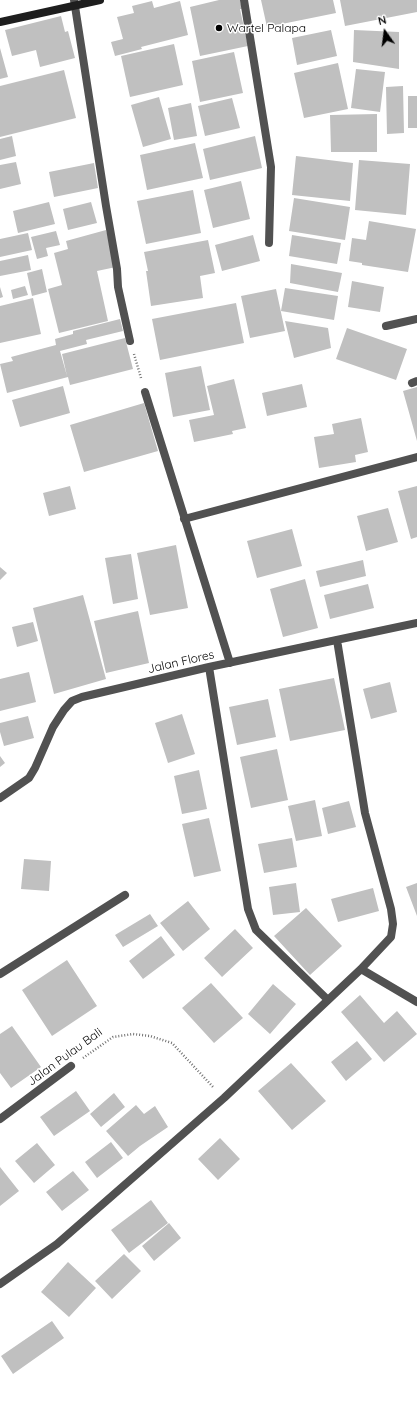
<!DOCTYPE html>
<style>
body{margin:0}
#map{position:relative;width:417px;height:1419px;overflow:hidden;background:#fff;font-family:Quicksand,sans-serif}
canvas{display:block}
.north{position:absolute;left:365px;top:12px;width:40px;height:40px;-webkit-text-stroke:3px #fff;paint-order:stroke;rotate:346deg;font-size:11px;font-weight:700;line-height:16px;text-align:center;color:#000}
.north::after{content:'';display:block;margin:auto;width:14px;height:18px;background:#000;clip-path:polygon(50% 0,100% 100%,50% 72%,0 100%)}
</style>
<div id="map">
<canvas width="417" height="1419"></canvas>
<div class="north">N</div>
</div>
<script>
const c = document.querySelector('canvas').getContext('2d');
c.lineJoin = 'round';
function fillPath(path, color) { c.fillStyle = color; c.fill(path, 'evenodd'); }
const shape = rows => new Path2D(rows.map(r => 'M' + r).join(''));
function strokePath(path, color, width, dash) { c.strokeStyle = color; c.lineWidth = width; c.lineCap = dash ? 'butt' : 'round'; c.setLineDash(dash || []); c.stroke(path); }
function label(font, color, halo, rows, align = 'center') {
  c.font = font + ' Quicksand,sans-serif'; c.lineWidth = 3; c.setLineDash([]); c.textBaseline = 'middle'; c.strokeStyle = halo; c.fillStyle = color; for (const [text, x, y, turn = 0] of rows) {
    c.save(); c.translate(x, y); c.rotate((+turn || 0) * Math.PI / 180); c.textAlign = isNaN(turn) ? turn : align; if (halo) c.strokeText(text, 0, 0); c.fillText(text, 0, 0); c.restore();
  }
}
fillPath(shape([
 [219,0,240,0,242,9,240,9,248,46,200,56,190,7],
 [261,0,333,0,336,13,267,27],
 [340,0,417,0,417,12,345,26],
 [152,1,154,8,180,1,188,35,141,47,142,49,115,56,111,42,123,39,117,17,134,13,132,6],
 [61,16,65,32,68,31,75,58,40,67,36,50,12,56,5,30],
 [331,30,337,56,297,65,292,38],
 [354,30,399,32,399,69,353,62],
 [174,44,183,85,130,97,121,56],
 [0,48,8,77,0,79],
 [234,52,243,93,200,102,192,61],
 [338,63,348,109,304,118,294,73],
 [356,69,385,72,380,112,351,108],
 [64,70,76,118,0,137,0,86],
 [403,86,404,133,387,134,386,87],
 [408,96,417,96,417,128,408,128],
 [159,97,171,139,143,147,131,105],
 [232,98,240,128,205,136,198,106],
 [191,103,197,136,174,140,168,108],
 [377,114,377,152,331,152,330,115],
 [12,136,16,156,0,160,0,139],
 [255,136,262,168,210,180,203,149],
 [195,143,203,178,147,190,140,155],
 [296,156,353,163,350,201,292,195],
 [359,160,410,164,406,215,355,210],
 [16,162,21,184,0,189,0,165],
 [94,163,98,188,54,197,49,172],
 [241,181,250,219,213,228,204,190],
 [193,190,201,233,146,244,137,201],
 [294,198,350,207,345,240,289,231],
 [49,202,55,224,18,233,13,211],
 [91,202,97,223,68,230,63,209],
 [369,221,416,229,408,272,362,265,362,263,349,261,352,238,366,240],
 [106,230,116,267,97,271,108,321,59,333,48,289,62,285,54,253,68,249,66,241],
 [56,231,60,245,46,248,48,256,37,259,31,237],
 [28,233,32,250,0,257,0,239],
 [253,235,260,261,222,271,215,245],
 [292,235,341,243,337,264,289,256],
 [208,240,215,273,200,276,203,298,151,306,146,271,148,271,144,252],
 [28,255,31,270,0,276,0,261],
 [291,264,342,273,338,292,290,283],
 [42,269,47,292,32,296,27,273],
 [352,281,384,287,380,312,348,307],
 [25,286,28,295,13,299,11,290],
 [0,287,3,297,0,298],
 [285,288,338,296,334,320,281,311],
 [276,289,285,331,250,338,241,296],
 [33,298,41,334,0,343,0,306],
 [236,303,244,343,160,360,152,319],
 [120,319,123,331,86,340,87,344,60,351,67,376,62,354,125,338,133,369,70,385,68,377,7,393,0,364,13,361,11,357,56,345,55,339,73,334,73,331],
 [285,321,328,328,331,348,294,358],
 [347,328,407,349,396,380,336,359],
 [201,366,210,410,173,417,165,373],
 [234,379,246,428,232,431,233,434,194,442,189,420,214,415,207,386],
 [302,384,307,407,267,416,262,393],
 [63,386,70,413,20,427,12,400],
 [417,387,417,441,403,391],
 [144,403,158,451,84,472,70,425],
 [361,418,368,452,355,455,356,462,319,468,314,437,334,434,332,424],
 [70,486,76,509,49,516,43,493],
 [417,486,417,537,411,539,398,491],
 [388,508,398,542,366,551,357,516],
 [292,529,302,566,257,578,247,541],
 [176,545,188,608,150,615,137,553],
 [131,554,138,599,113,604,105,558],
 [363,560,366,576,320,587,316,571],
 [0,567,7,573,0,580],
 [305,579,318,628,283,637,270,589],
 [368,584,374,608,330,619,324,595],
 [83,595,106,679,54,694,33,608],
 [138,611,149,663,106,673,94,621],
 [33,622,38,641,17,647,12,627],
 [29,672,36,702,0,711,0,679],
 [334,678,345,730,290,741,279,689],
 [390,682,397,712,371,719,363,689],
 [268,699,276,737,237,745,229,707],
 [182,714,195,754,168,763,155,723],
 [28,716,34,738,4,746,0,732,0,723],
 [277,749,288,800,251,808,240,757],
 [0,756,5,763,0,767],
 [199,770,207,809,182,814,174,776],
 [315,800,322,836,296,841,288,806],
 [349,801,356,827,328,834,322,808],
 [209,818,221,871,194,877,182,824],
 [292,838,297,867,264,873,258,844],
 [24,859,51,861,49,891,21,889],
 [296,883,300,912,273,915,269,887],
 [417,883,417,916,406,887],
 [373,888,379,911,338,922,331,899],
 [188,901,210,929,183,951,160,923],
 [306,908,342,946,310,975,274,936],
 [150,914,158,926,123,947,115,935],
 [235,929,253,948,222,977,204,958],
 [161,936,175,955,143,979,129,961],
 [67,960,97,1006,52,1036,22,990],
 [211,983,243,1018,214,1043,182,1008],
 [273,984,296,1004,270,1034,248,1014],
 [360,995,384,1023,397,1011,417,1034,384,1062,341,1012],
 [12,1026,41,1067,11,1088,0,1073,0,1034],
 [357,1041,372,1059,346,1081,331,1062],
 [291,1063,326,1101,292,1130,258,1091],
 [76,1091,90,1111,54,1136,40,1117],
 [114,1093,125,1107,101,1127,90,1114],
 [136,1105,144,1114,155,1106,168,1127,140,1146,128,1156,106,1131],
 [220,1138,240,1159,218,1180,198,1159],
 [111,1142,123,1158,97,1178,85,1162],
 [37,1143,55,1165,34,1183,15,1161],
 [0,1167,19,1191,0,1206],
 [73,1171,89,1190,62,1211,46,1192],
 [151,1200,168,1223,129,1253,111,1230],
 [169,1223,181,1238,154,1261,142,1246],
 [124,1254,141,1271,112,1299,95,1281],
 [68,1262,96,1288,69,1317,41,1292],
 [52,1321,64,1338,13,1374,1,1356]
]), '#c0c0c0');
strokePath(shape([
 [134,354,141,378],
 [83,1058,113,1037,133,1034,150,1036,172,1043,214,1088]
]), '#737373', 2.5, [1, 2]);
strokePath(shape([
 [412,383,417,381]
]), '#515151', 8);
strokePath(shape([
 [74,0,106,206,117,269,118,287,130,341],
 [244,0,271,167,269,243],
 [386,326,417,319],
 [145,392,230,663],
 [184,519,417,457],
 [209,667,248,909,256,930,328,1000],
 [0,798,29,778,35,768,53,727,64,710,72,701,82,697,209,667,417,623],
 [361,969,417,1002],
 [0,974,125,895],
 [0,1119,71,1066],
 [0,1284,57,1244,224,1098,361,969,391,937,393,924,391,909,365,813,337,640]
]), '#515151', 8);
strokePath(shape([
 [0,22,100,0]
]), '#1e1e1e', 8);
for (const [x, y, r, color] of [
 [219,28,4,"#000"]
]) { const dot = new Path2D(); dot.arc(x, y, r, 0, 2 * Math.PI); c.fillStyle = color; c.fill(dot); strokePath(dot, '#fff', 1.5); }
label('12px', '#000', '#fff', [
 ["Wartel Palapa",227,28]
], 'left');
label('12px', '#000', '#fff', [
 ["Jalan Flores",181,662,-13],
 ["Jalan Pulau Bali",65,1057,-36]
]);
</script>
